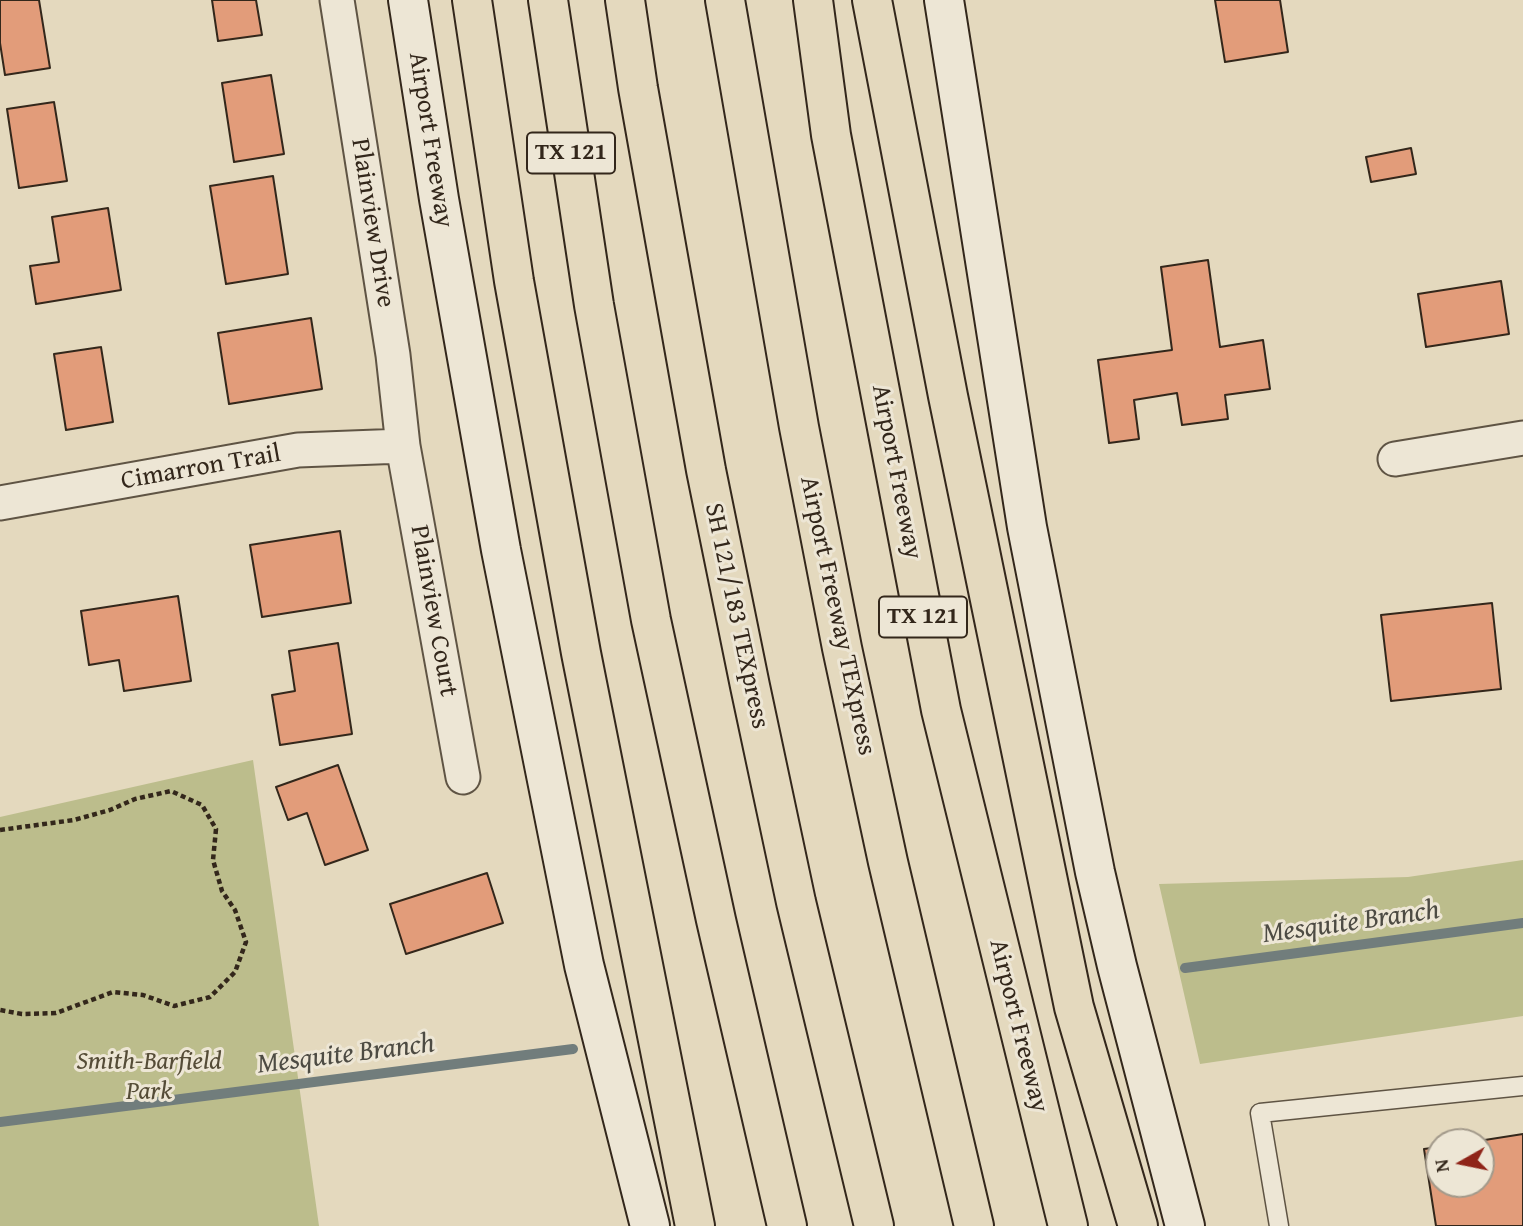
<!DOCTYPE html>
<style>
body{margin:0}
#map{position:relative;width:1523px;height:1226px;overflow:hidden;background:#e4d9be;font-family:"Gentium Book Plus",serif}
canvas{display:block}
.north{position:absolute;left:1425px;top:1128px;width:70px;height:70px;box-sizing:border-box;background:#ede6d5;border:2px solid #a39a8b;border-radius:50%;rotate:261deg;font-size:19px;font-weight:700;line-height:28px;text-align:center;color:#33271b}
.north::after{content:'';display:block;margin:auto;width:24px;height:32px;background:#8f2418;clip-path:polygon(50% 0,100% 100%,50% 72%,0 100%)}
</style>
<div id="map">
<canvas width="1523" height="1226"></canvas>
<div class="north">N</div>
</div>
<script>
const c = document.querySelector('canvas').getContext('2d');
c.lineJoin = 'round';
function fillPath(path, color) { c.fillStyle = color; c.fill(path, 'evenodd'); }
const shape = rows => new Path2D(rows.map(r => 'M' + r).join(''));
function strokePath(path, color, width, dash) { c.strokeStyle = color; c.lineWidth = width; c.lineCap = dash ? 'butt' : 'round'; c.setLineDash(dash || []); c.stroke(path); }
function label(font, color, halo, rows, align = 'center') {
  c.font = font + ' "Gentium Book Plus",serif'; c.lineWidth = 6; c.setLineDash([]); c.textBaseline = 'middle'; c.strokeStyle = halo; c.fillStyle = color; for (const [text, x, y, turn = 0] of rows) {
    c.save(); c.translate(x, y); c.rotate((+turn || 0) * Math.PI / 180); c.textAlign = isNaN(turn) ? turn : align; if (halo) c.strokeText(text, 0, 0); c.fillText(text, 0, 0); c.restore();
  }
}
fillPath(shape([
 [253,760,319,1226,0,1226,0,817],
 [1523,860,1523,1016,1200,1064,1159,884,1408,877]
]), '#bcbd8c');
strokePath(shape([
 [1185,968,1523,923],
 [0,1122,573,1049]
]), '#717d7c', 10);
const building = shape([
 [0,0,39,0,50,68,5,75,0,43,0,0],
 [212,0,256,0,262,35,218,41,212,0],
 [1215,0,1280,0,1288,52,1225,62,1215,0],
 [271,75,284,154,234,162,222,83,271,75],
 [54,102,67,181,19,188,7,109,54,102],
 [1411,148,1416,174,1371,182,1366,157,1411,148],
 [273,176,288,274,226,284,210,186,273,176],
 [108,208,121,290,36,304,30,266,59,262,52,217,108,208],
 [1208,260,1220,347,1263,340,1270,389,1225,395,1228,419,1182,425,1177,393,1134,400,1139,439,1109,443,1098,360,1172,350,1161,267,1208,260],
 [1501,281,1509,334,1426,347,1418,294,1501,281],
 [311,318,322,389,229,404,218,333,311,318],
 [101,347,113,422,66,430,54,354,101,347],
 [340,531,351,603,262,617,250,545,340,531],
 [178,596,191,681,124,691,119,660,89,665,81,611,178,596],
 [1492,603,1501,689,1391,701,1381,615,1492,603],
 [338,643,352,734,280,745,272,695,295,691,289,651,338,643],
 [338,765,368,850,325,865,307,813,288,820,276,787,338,765],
 [487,873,503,923,406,954,390,904,487,873],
 [1523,1134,1523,1226,1436,1226,1424,1149,1439,1147,1439,1184,1481,1184,1481,1142,1472,1142,1523,1134]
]);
fillPath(building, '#e29c7a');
strokePath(building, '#33271b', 2);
const lane = shape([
 [1279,1226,1260,1113,1523,1086]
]);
const street = shape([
 [337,0,393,355,403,446,463,777],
 [1395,459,1523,438],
 [0,503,298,450,403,446]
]);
const secondary = shape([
 [408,0,439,199,501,550,584,965,650,1226],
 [944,0,1027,527,1095,872,1117,966,1185,1226]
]);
const highway = shape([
 [472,0,514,281,581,653,695,1226],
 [548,0,594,305,651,620,716,920,787,1226],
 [625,0,638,88,706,470,750,686,796,902,874,1226],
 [725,0,799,427,842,648,888,862,974,1226],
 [813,0,831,135,941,710,1068,1226],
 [872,0,948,396,1074,1007,1138,1226]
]);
strokePath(lane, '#5f5444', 21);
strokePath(street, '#5f5444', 37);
strokePath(secondary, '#33271b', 42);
strokePath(highway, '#33271b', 42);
strokePath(shape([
 [0,830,74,820,110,810,135,799,171,791,202,805,216,829,213,860,222,891,235,910,246,942,235,972,210,997,174,1006,143,995,113,992,56,1013,22,1014,0,1010]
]), '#33271b', 4.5, [5, 3.5]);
strokePath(lane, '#ede6d5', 18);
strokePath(street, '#ede6d5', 33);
strokePath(secondary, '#ede6d5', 38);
strokePath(highway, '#e4d9be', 38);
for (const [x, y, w] of [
 [571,153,88],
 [923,617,88]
]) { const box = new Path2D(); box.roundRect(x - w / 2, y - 20.5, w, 41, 5); c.fillStyle = '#ede6d5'; c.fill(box); strokePath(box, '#33271b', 2); }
label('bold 24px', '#33271b', null, [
 ["TX 121",571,153],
 ["TX 121",923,617]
]);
label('26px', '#33271b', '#ede6d5', [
 ["Airport Freeway",430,140,81],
 ["Plainview Drive",372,223,81],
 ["Cimarron Trail",201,468,-10],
 ["Airport Freeway",896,472,79],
 ["Plainview Court",433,611,80],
 ["SH 121/183 TEXpress",736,616,78],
 ["Airport Freeway TEXpress",837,616,78],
 ["Airport Freeway",1018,1026,76]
]);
label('italic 26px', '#554c37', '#ede6d5', [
 ["Smith-Barfield",149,1062],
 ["Park",149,1092]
]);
label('italic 28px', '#4d4b43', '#ede6d5', [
 ["Mesquite Branch",1351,923,-8],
 ["Mesquite Branch",346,1055,-7]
]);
</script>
